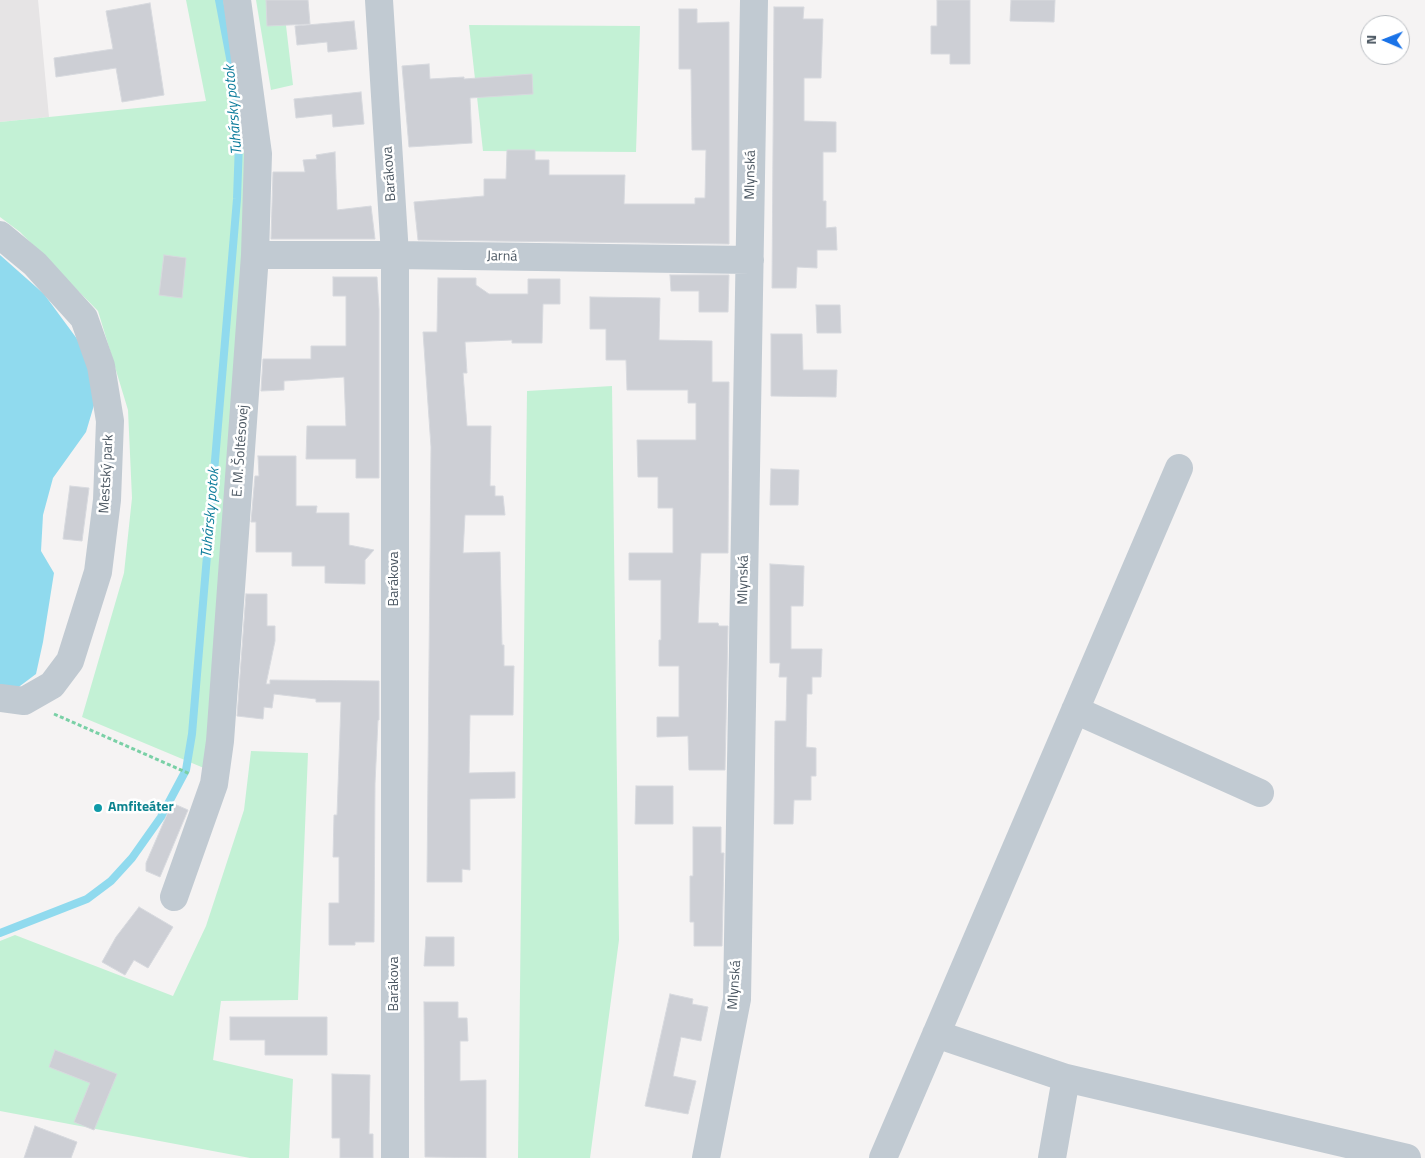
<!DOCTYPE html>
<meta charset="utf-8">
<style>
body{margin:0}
#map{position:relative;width:1425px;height:1158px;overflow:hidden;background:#f5f3f3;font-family:"Titillium Web",sans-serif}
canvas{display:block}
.north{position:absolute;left:1360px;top:15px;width:50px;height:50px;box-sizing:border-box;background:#fff;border:1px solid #b7bbc0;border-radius:50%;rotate:271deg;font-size:14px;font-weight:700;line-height:20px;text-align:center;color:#4a5661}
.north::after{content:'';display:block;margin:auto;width:18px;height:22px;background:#1a73e8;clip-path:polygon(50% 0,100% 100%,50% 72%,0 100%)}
</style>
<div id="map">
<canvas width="1425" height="1158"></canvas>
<div class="north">N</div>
</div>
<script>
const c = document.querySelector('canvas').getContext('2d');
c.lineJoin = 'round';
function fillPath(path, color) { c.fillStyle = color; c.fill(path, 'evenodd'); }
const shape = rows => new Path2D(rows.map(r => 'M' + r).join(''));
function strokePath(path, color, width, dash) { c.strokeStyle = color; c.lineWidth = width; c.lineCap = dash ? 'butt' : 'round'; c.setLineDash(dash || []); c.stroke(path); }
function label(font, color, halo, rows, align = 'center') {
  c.font = font + ' "Titillium Web",sans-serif'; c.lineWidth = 5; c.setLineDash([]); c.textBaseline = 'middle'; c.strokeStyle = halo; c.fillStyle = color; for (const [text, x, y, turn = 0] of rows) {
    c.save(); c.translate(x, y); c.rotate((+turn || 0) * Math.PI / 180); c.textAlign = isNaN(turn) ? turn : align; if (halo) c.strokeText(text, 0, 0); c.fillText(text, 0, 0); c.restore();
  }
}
fillPath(shape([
 [0,0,38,0,49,117,0,122]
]), '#e6e4e5');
fillPath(shape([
 [186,0,234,0,257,143,211,771,82,717,124,573,132,498,128,410,98,311,20,232,0,217,0,122,206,101],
 [256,0,283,0,293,85,271,90],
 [469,25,640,26,636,152,483,151],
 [612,386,619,940,590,1158,518,1158,527,391],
 [251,751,308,753,298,1000,221,1001,213,1060,293,1079,289,1158,250,1158,0,1111,0,941,15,935,173,996,206,926,244,810]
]), '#c3f1d5');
fillPath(shape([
 [0,255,44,294,83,347,97,395,86,432,53,478,43,515,41,551,54,573,43,642,36,674,12,692,0,690]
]), '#90daee');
strokePath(shape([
 [0,933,87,899,111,881,132,858,161,817,186,770,192,734,237,199,239,143,234,79,219,0]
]), '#90daee', 8);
const building = shape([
 [266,0,308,0,310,24,267,26,266,0],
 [937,0,970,0,970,64,950,64,950,54,931,54,931,26,937,26,937,0],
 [1011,0,1055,0,1054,22,1010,21,1011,0],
 [150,3,164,95,122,102,116,68,56,77,54,58,113,49,106,11,150,3],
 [774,7,804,7,803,19,823,19,821,78,804,78,804,121,836,122,836,152,823,152,823,201,826,201,826,228,836,227,837,250,817,250,817,268,797,267,796,288,772,288,774,7],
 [679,9,697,9,697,23,729,22,729,244,418,240,414,202,484,196,484,179,506,179,507,150,535,150,535,160,549,160,549,175,625,175,624,204,695,204,695,198,705,198,706,150,692,150,691,69,679,69,679,9],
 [354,21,357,49,328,52,327,42,297,45,295,26,354,21],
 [429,64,430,79,464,77,464,79,532,74,533,94,470,98,472,143,409,147,402,66,429,64],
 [361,92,364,124,333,127,332,114,296,118,294,99,361,92],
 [335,152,337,210,371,206,375,239,271,239,273,172,305,172,303,160,317,159,316,155,335,152],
 [164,255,186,258,182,298,159,295,164,255],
 [670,275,729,275,728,312,699,312,699,291,671,291,670,275],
 [333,277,377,277,379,309,379,478,356,478,356,459,306,459,307,426,346,426,344,377,284,381,284,390,261,391,263,359,311,359,311,346,346,346,346,296,333,296,333,277],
 [438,278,476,278,476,285,489,294,528,294,528,279,560,279,560,304,543,304,542,343,512,343,512,340,465,342,467,373,463,373,467,426,491,426,490,486,495,486,495,496,503,496,505,515,465,515,463,553,500,552,502,645,504,645,504,666,514,666,513,715,470,715,469,773,515,772,515,798,470,799,470,870,462,869,462,882,427,882,431,447,423,332,437,332,438,278],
 [590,297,660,298,659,340,712,341,712,382,729,382,728,553,701,553,698,623,718,623,719,626,728,626,725,770,689,770,688,736,657,737,657,717,679,717,679,666,659,666,659,640,661,640,661,580,629,580,629,553,673,553,673,508,658,508,658,477,638,477,637,440,696,440,696,403,688,403,688,390,627,390,626,360,606,360,606,329,590,329,590,297],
 [816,305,840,305,841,333,817,333,816,305],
 [771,334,802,334,803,370,837,370,836,397,771,396,771,334],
 [258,456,296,456,296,506,317,506,316,513,349,513,349,545,374,550,365,560,365,584,325,583,325,566,292,566,292,552,256,552,256,522,251,522,255,476,259,476,258,456],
 [771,469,799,470,798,505,770,505,771,469],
 [70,486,89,488,82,541,63,539,70,486],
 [770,564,804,566,803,606,791,606,791,649,822,649,821,677,812,677,812,694,807,694,806,747,816,748,816,776,811,776,811,800,794,800,793,824,774,824,775,721,786,721,787,677,779,677,780,663,770,663,770,564],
 [246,594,267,594,267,626,275,626,275,641,266,684,270,684,270,680,379,681,379,720,378,720,375,783,374,942,355,942,355,945,329,945,329,903,339,903,339,857,333,857,334,815,337,815,341,702,316,702,316,699,274,694,272,708,264,707,263,719,237,716,246,594],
 [636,786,673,786,673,824,635,824,636,786],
 [172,803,188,810,160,877,146,871,146,863,172,803],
 [693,827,721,827,721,853,724,853,722,946,694,946,694,922,690,922,690,876,693,876,693,827],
 [139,907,173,927,148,968,134,960,125,975,102,962,116,937,139,907],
 [426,937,454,937,454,966,424,966,426,937],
 [670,994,693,999,692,1004,708,1007,701,1041,681,1037,673,1076,696,1081,688,1114,645,1106,670,994],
 [424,1002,458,1002,458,1018,467,1018,468,1041,460,1041,460,1081,486,1080,486,1158,425,1157,424,1002],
 [230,1017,327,1017,327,1055,265,1055,265,1040,230,1040,230,1017],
 [55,1050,117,1074,94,1130,74,1122,90,1083,49,1067,55,1050],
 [332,1074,370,1075,369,1134,373,1134,373,1158,340,1158,340,1138,332,1138,332,1074],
 [35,1126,77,1142,71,1158,24,1158,35,1126]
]);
fillPath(building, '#cdcfd5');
strokePath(building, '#d7d9de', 1);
strokePath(shape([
 [54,714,190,774]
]), '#7ad0a6', 3, [4, 2.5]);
strokePath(shape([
 [379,0,395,255,395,1158],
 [0,235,35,264,84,318,101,366,110,421,107,500,98,572,70,661,52,685,24,701,0,698],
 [255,255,395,255,750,260],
 [1075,710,1260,793],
 [174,897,214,784,220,741,255,255,258,154,237,0],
 [936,1034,1066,1078,1052,1158],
 [1066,1078,1407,1158],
 [706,1158,737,999,754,0],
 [883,1158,1179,468]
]), '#c1cad2', 28);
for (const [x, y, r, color] of [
 [98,808,5,"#0f9aa8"]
]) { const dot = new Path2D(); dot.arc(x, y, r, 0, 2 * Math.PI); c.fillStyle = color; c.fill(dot); strokePath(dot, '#fff', 2); }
label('14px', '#4a5661', '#fff', [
 ["Barákova",390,174,-94],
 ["Mlynská",751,175,-89],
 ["Jarná",502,257,1],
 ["E. M. Šoltésovej",241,451,-86],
 ["Mestský park",107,474,-87],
 ["Barákova",395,579,-90],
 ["Mlynská",744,580,-89],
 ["Barákova",395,984,-90],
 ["Mlynská",735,985,-86]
]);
label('bold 14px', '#0d838f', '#fff', [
 ["Amfiteáter",108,808]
], 'left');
label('italic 15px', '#0c7c9b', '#fff', [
 ["Tuhársky potok",234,110,-95],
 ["Tuhársky potok",211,513,-85]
]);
</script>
